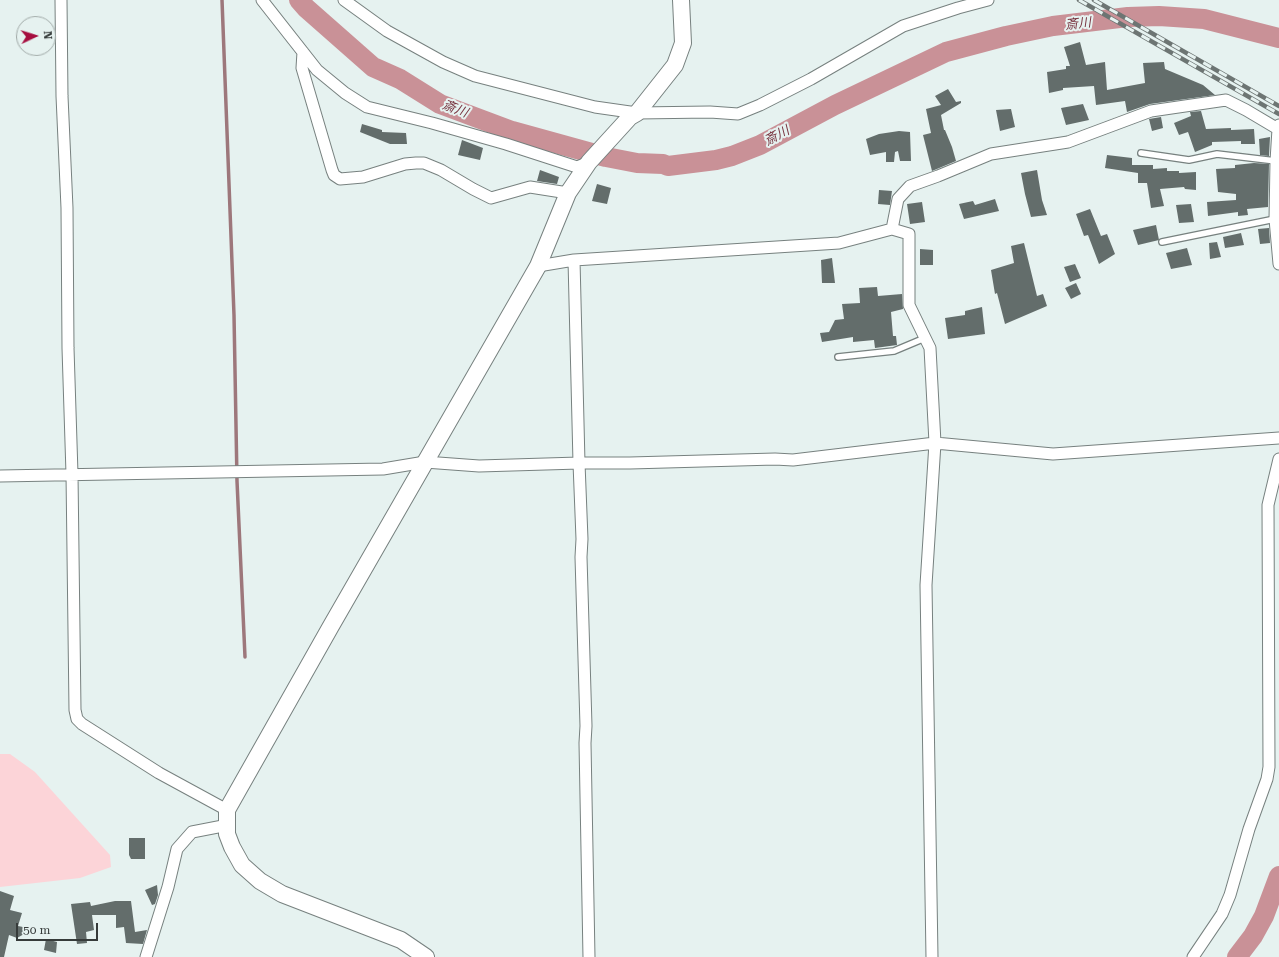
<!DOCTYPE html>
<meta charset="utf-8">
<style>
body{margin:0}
#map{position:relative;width:1279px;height:957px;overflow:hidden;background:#e6f2f0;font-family:"Roboto Serif",serif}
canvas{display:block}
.north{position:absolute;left:16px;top:16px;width:40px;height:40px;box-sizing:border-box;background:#e6f2f0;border:1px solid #a0a9a7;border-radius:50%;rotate:86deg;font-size:11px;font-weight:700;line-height:16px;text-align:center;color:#363b3a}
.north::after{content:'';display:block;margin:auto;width:14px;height:18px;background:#a60d3f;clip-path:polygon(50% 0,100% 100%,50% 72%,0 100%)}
.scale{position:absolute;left:16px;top:923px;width:82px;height:18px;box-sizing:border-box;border:2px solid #363b3a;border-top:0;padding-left:5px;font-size:12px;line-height:14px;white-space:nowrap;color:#363b3a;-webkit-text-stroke:3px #e6f2f0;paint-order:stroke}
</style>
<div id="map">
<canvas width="1279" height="957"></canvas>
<div class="north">N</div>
<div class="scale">50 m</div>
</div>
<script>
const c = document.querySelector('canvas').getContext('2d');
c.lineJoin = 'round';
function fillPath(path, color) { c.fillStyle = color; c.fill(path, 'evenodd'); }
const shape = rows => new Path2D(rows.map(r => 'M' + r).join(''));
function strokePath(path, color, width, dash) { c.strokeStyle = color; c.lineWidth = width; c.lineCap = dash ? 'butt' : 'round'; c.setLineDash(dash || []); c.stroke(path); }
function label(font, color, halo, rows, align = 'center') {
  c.font = font + ' "Roboto Serif","Noto Sans JP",serif'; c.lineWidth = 4; c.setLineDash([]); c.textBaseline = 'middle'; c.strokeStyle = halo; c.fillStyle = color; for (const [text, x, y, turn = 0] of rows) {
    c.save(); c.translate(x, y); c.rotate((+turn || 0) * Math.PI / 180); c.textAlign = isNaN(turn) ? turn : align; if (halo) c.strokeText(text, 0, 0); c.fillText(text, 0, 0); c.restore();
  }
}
fillPath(shape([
 [0,754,10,754,35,772,110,855,111,867,80,878,0,887]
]), '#fcd4d8');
strokePath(shape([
 [222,0,234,315,237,481,245,657]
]), '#9d777b', 3.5);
strokePath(shape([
 [299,0,306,8,373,67,400,79,440,104,512,131,606,157,637,163,663,164,668,166,716,160,732,156,760,145,835,105,946,52,1006,36,1053,26,1128,17,1159,16,1204,19,1279,38],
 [1237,957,1253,936,1264,916,1279,876]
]), '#c99197', 20);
fillPath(shape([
 [1080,42,1086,65,1105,62,1107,90,1145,83,1143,63,1164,62,1165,69,1203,85,1215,95,1150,104,1127,112,1125,101,1096,105,1094,86,1063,88,1063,90,1049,93,1047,72,1066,69,1066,66,1070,66,1064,47],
 [948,89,956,102,961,101,961,103,941,115,944,130,945,130,952,147,956,161,932,171,923,135,931,133,926,109,941,105,935,96],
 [1083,104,1089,120,1066,125,1061,108],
 [1011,109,1015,127,1000,131,996,110],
 [1201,111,1206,129,1231,128,1231,130,1254,129,1255,144,1241,144,1241,141,1212,142,1212,145,1195,152,1188,132,1179,135,1174,123,1191,116,1190,112],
 [1161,117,1163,128,1152,131,1149,119],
 [362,124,382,130,382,132,406,133,407,144,390,144,360,132],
 [899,131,910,132,911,161,900,161,898,151,895,152,894,162,886,162,886,152,870,155,866,139,879,134],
 [1270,137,1269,156,1260,155,1259,139],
 [462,140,483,148,480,160,458,155],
 [1107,155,1132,158,1132,165,1153,165,1153,169,1167,168,1167,171,1179,171,1179,173,1196,172,1196,190,1185,189,1184,187,1160,189,1164,206,1151,208,1147,183,1138,183,1138,173,1105,168],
 [1254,163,1269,164,1268,207,1247,209,1248,215,1238,216,1238,212,1208,216,1207,202,1236,200,1236,194,1218,192,1216,169,1235,168,1235,165],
 [540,170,559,177,557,184,537,181],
 [1037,170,1042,200,1047,215,1031,217,1025,194,1021,173],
 [597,184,611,188,607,204,592,201],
 [879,190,892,191,890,205,878,204],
 [995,199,999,211,964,219,959,204,973,201,975,205],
 [922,202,925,222,910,224,907,204],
 [1191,204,1194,222,1179,223,1176,205],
 [1090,209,1101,236,1107,234,1115,254,1099,264,1088,235,1084,236,1076,214],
 [1156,225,1159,240,1138,245,1133,230],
 [1269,228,1270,243,1260,244,1258,229],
 [1241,233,1244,245,1225,248,1223,237],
 [1217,242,1221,257,1210,259,1209,243],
 [1024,243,1037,296,1043,294,1047,306,1005,324,997,293,995,294,991,270,1014,263,1011,246],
 [1187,248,1192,265,1171,269,1166,253],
 [920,249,933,250,933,265,920,265],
 [832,258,835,283,822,283,821,260],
 [1075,264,1081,278,1070,282,1064,267],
 [1076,283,1081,294,1071,299,1065,288],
 [877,287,878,296,902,294,903,309,891,312,893,336,896,336,897,345,875,348,874,340,853,342,853,337,822,342,820,333,829,332,835,320,844,319,842,304,860,303,859,288],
 [982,307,985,334,948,339,945,318,965,315,965,311],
 [129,838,145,838,145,859,131,859,129,855],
 [157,885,158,895,155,904,152,905,145,890],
 [0,891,14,896,10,910,22,913,18,926,23,927,24,934,17,938,9,935,4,957,0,957],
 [115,901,131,901,135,932,147,930,143,944,126,943,124,927,116,928,116,915,92,915,94,930,86,932,87,943,77,944,71,904,90,902,91,906],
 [46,939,57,942,56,953,44,950]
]), '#636d6b');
const lane = shape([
 [1141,153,1189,160,1217,154,1276,161],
 [1162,242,1275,219],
 [838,357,894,351,925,338]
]);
const street = shape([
 [61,0,62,96,67,208,68,348,72,474,75,710,77,719,82,724,159,773,227,810],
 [262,0,317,70,345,93,367,107,432,123,506,144,577,167,589,162],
 [344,0,387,31,443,62,475,76,595,107,637,113,710,112,738,114,760,105,811,79,903,26,958,8,988,0],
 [303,52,302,68,332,170,334,175,340,179,363,177,405,164,416,163,424,163,441,170,473,189,491,198,530,187,568,193],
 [1279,125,1278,129,1276,161,1275,219,1279,264],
 [892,229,898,199,910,186,938,176,991,154,1068,142,1151,111,1226,100,1246,110,1278,129],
 [574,260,579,463,582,539,581,557,586,726,585,743,589,957],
 [538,266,574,260,839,243,892,229,909,234,909,305,930,348,935,443,926,585,932,957],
 [0,476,383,469,425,462,479,466,579,463,630,463,775,459,793,460,935,443,1053,454,1279,438],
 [146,957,168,887,177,849,192,832,228,825],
 [1193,957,1222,914,1230,895,1249,829,1267,779,1269,767,1268,505,1279,459]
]);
const secondary = shape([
 [426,957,401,940,282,894,260,881,242,865,232,847,227,834,227,810,331,626,538,266,568,193,589,162,630,117,637,113,675,65,683,43,681,0]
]);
strokePath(lane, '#77817f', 8);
strokePath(street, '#77817f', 13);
strokePath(secondary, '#77817f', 18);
strokePath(lane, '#fff', 5.5);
strokePath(street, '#fff', 11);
strokePath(secondary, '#fff', 16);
const rail = shape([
 [1079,0,1279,114],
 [1094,0,1279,106]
]);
strokePath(rail, '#6d7573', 4.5);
strokePath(rail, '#e6f2f0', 3, [9]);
label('italic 13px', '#77323e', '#e6f2f0', [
 ["斎川",1078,24,-6],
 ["斎川",455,109,21],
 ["斎川",777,136,-28]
]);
</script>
